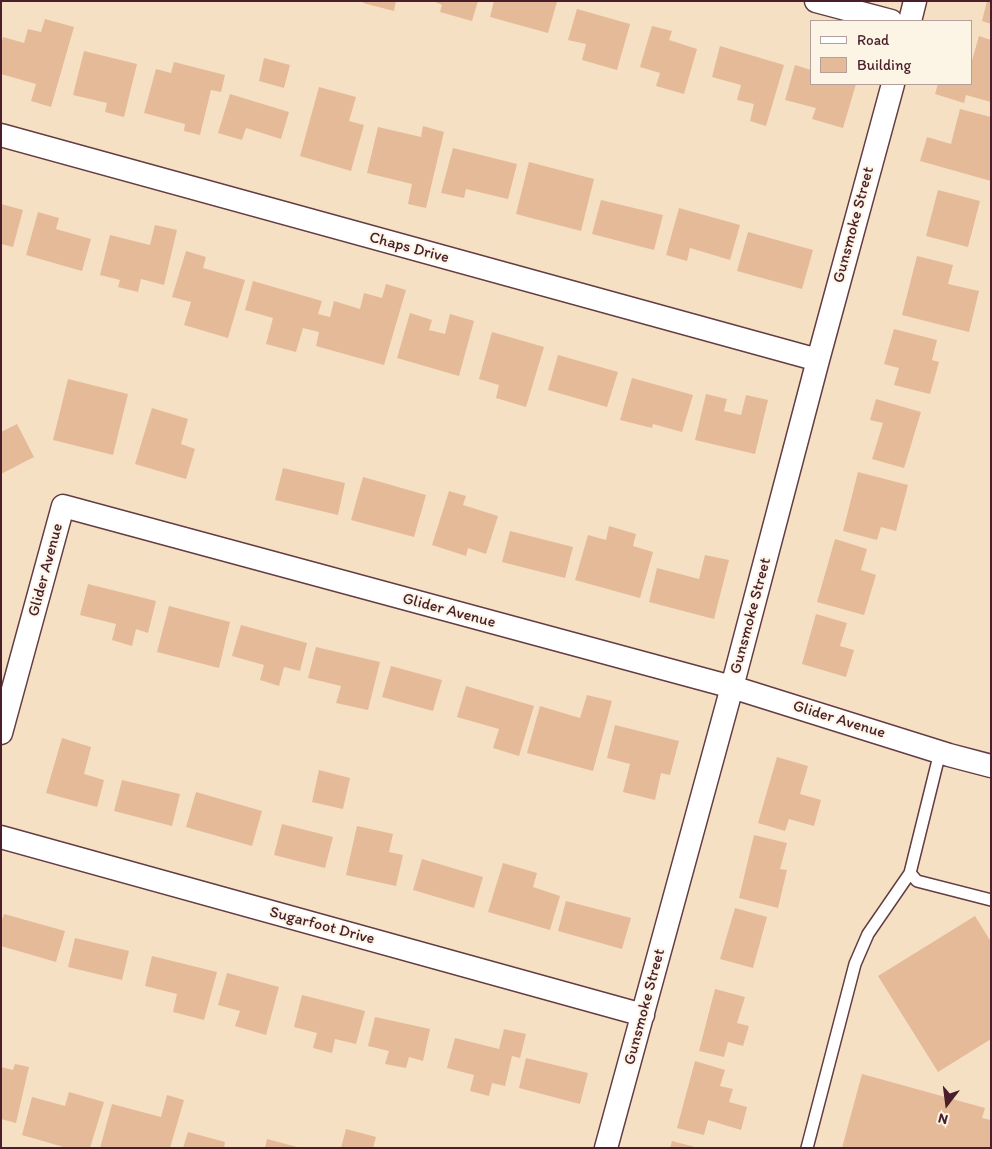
<!DOCTYPE html>
<style>
body{margin:0}
#map{position:relative;width:992px;height:1149px;overflow:hidden;background:#f5e0c4;font-family:Itim,sans-serif}
canvas{display:block}
.frame{position:absolute;inset:0;border:2px solid #4a1f2b;pointer-events:none}
.legend{position:absolute;left:810px;top:20px;width:162px;height:65px;box-sizing:border-box;background:#fcf5e5;border:1px solid #b59f9b;margin:0;padding:6px 9px;list-style:none;font-size:15px;color:#4a1f2b}
.legend li{display:flex;align-items:center;gap:10px;height:25px}
.legend b{width:25px;border:1px solid #b59f9b}
.north{position:absolute;left:922px;top:1079px;width:50px;height:50px;-webkit-text-stroke:4px #fcf5e5;paint-order:stroke;rotate:195deg;font-size:14px;font-weight:700;line-height:20px;text-align:center;color:#4a1f2b}
.north::after{content:'';display:block;margin:auto;width:18px;height:22px;background:#4a1f2b;clip-path:polygon(50% 0,100% 100%,50% 72%,0 100%)}
</style>
<div id="map">
<canvas width="992" height="1149"></canvas>
<div class="frame"></div>
<ul class="legend">
<li><b style="height:6px;background:#fff"></b>Road</li>
<li><b style="height:14px;background:#e5ba98"></b>Building</li>
</ul>
<div class="north">N</div>
</div>
<script>
const c = document.querySelector('canvas').getContext('2d');
c.lineJoin = 'round';
function fillPath(path, color) { c.fillStyle = color; c.fill(path, 'evenodd'); }
const shape = rows => new Path2D(rows.map(r => 'M' + r).join(''));
function strokePath(path, color, width, dash) { c.strokeStyle = color; c.lineWidth = width; c.lineCap = dash ? 'butt' : 'round'; c.setLineDash(dash || []); c.stroke(path); }
function label(font, color, halo, rows, align = 'center') {
  c.font = font + ' Itim,sans-serif'; c.lineWidth = 4; c.setLineDash([]); c.textBaseline = 'middle'; c.strokeStyle = halo; c.fillStyle = color; for (const [text, x, y, turn = 0] of rows) {
    c.save(); c.translate(x, y); c.rotate((+turn || 0) * Math.PI / 180); c.textAlign = isNaN(turn) ? turn : align; if (halo) c.strokeText(text, 0, 0); c.fillText(text, 0, 0); c.restore();
  }
}
fillPath(shape([
 [364,1,396,1,394,11,363,3],
 [433,1,478,1,472,21,440,12,442,5],
 [494,1,557,2,548,33,490,17],
 [987,1,991,1,991,24,982,21],
 [577,9,630,24,617,70,582,60,586,44,568,40],
 [45,19,74,27,51,107,31,101,36,84,1,74,1,45,3,37,24,43,28,29,41,32],
 [652,26,672,31,669,40,697,49,684,94,656,86,660,73,640,67],
 [979,36,991,40,991,102,966,95,964,103,935,94,938,84,971,84,971,64],
 [720,46,784,65,766,126,750,121,754,104,737,100,741,85,712,77],
 [84,51,137,64,124,117,105,112,107,103,73,95],
 [264,58,290,65,284,88,259,81],
 [174,62,225,75,221,92,211,90,200,135,184,131,185,124,144,113,156,69,171,73],
 [795,65,811,70,811,84,856,84,843,128,812,119,816,108,785,100],
 [319,87,356,97,349,121,364,125,351,171,300,156],
 [230,94,289,112,281,139,246,128,242,140,218,133],
 [960,109,991,117,991,181,920,161,927,137,951,144],
 [423,126,444,132,426,208,408,204,412,184,367,173,378,127,421,137],
 [453,148,517,164,508,199,466,189,464,198,441,193],
 [529,162,594,179,581,231,516,214],
 [938,190,980,201,968,247,926,236],
 [601,200,663,215,654,250,592,234],
 [1,204,23,210,13,247,1,244],
 [679,208,740,225,730,260,690,248,687,261,666,255],
 [38,212,59,218,56,229,91,239,82,271,26,255],
 [155,225,177,230,164,285,141,279,138,292,118,287,120,280,100,275,110,235,150,245],
 [748,232,813,250,802,289,737,271],
 [186,251,206,257,203,268,245,280,228,338,184,325,191,302,172,297],
 [917,256,953,265,948,284,979,291,969,332,902,315],
 [253,281,322,301,318,314,330,317,334,301,360,309,364,293,382,298,386,284,406,290,384,365,316,346,319,332,303,328,296,352,266,344,273,318,245,310],
 [410,313,432,320,429,330,445,334,450,314,474,321,459,376,397,358],
 [894,329,937,340,932,360,939,362,930,394,894,385,899,368,884,364],
 [492,332,544,347,526,407,496,398,499,385,479,379],
 [558,355,618,372,607,407,548,390],
 [632,378,693,395,682,432,653,424,652,428,620,420],
 [68,379,128,394,113,455,53,440],
 [706,394,727,399,724,411,741,415,746,395,768,400,755,454,695,440],
 [876,399,921,412,904,468,872,459,883,423,870,420],
 [152,408,188,419,181,444,195,449,186,479,135,464],
 [17,424,34,457,1,474,1,432],
 [283,468,345,483,338,515,275,500],
 [858,472,908,485,896,531,881,527,877,540,843,531],
 [363,477,426,495,414,537,351,520],
 [449,491,466,496,463,505,498,516,486,554,468,548,466,556,432,545],
 [609,526,636,534,633,546,653,552,640,598,575,580,588,535,606,540],
 [510,531,573,547,565,578,502,562],
 [835,539,867,549,861,570,876,575,864,615,817,602],
 [705,555,729,560,714,619,649,602,657,568,699,579],
 [88,584,156,601,148,633,136,629,132,646,112,640,116,624,80,615],
 [169,606,230,622,219,668,157,652],
 [816,614,847,623,840,646,854,650,846,677,802,664],
 [241,625,307,643,300,671,284,667,279,686,260,680,264,665,232,656],
 [316,647,380,662,368,710,336,703,341,686,308,678],
 [391,666,442,680,433,711,382,697],
 [466,686,534,706,519,756,493,748,499,729,457,717],
 [587,695,612,701,593,771,527,753,540,706,580,718],
 [615,725,679,741,670,775,661,773,655,800,623,792,630,764,607,758],
 [62,738,91,747,84,774,104,780,97,807,46,793],
 [777,757,808,766,800,794,821,800,814,826,789,819,785,831,758,823],
 [319,770,350,778,343,809,312,802],
 [122,780,180,794,172,826,114,811],
 [196,792,262,811,252,846,186,827],
 [282,824,333,837,325,868,274,855],
 [357,826,393,834,389,852,403,855,396,886,346,875],
 [754,835,787,843,780,869,787,870,778,908,739,898],
 [422,859,483,877,474,908,413,890],
 [503,863,537,873,533,887,560,896,550,930,488,912],
 [566,901,631,918,622,949,558,931],
 [735,908,767,917,753,968,720,959],
 [4,914,65,931,56,962,1,946,1,923],
 [975,916,991,942,991,1039,938,1072,878,976],
 [75,938,129,951,122,980,68,967],
 [152,956,217,972,204,1020,173,1012,177,994,145,986],
 [227,973,279,987,266,1035,235,1026,240,1011,218,1005],
 [715,989,745,997,737,1023,749,1026,743,1046,728,1042,724,1057,699,1051],
 [302,995,365,1011,356,1044,335,1039,332,1053,313,1048,317,1033,294,1027],
 [375,1017,430,1029,423,1061,409,1057,406,1068,385,1064,389,1051,368,1046],
 [504,1029,526,1034,520,1058,512,1056,505,1086,492,1083,489,1096,470,1091,474,1075,447,1068,455,1038,499,1049],
 [526,1058,588,1073,580,1104,519,1088],
 [695,1061,725,1070,720,1086,733,1089,729,1102,747,1107,741,1130,708,1120,704,1135,677,1128],
 [15,1064,29,1067,16,1123,1,1119,1,1067,13,1070],
 [862,1074,985,1108,982,1118,991,1120,991,1148,842,1148],
 [69,1092,104,1102,90,1148,67,1148,22,1135,32,1097,65,1106],
 [167,1095,184,1100,170,1148,100,1148,112,1104,161,1117],
 [346,1129,376,1137,373,1148,341,1148],
 [188,1132,225,1142,224,1148,183,1148],
 [267,1139,297,1147,297,1148,265,1148],
 [672,1141,695,1147,695,1148,670,1148]
]), '#e5ba98');
const lane = shape([
 [940,752,910,873,917,881,991,900],
 [807,1148,855,964,868,934,910,873]
]);
const street = shape([
 [816,1,891,21],
 [910,21,915,1],
 [1,135,818,360],
 [1,733,63,506,732,687,949,755,991,766],
 [1,837,643,1015],
 [606,1148,732,687,818,360,893,84]
]);
strokePath(lane, '#643c42', 14);
strokePath(street, '#643c42', 25);
strokePath(lane, '#fff', 11);
strokePath(street, '#fff', 22);
label('16px', '#4a1f2b', '#fcf5e5', [
 ["Gunsmoke Street",854,225,-75],
 ["Chaps Drive",409,248,15],
 ["Glider Avenue",46,570,-75],
 ["Glider Avenue",449,611,15],
 ["Gunsmoke Street",751,616,-75],
 ["Glider Avenue",839,720,17],
 ["Sugarfoot Drive",322,926,15],
 ["Gunsmoke Street",645,1007,-75]
]);
</script>
